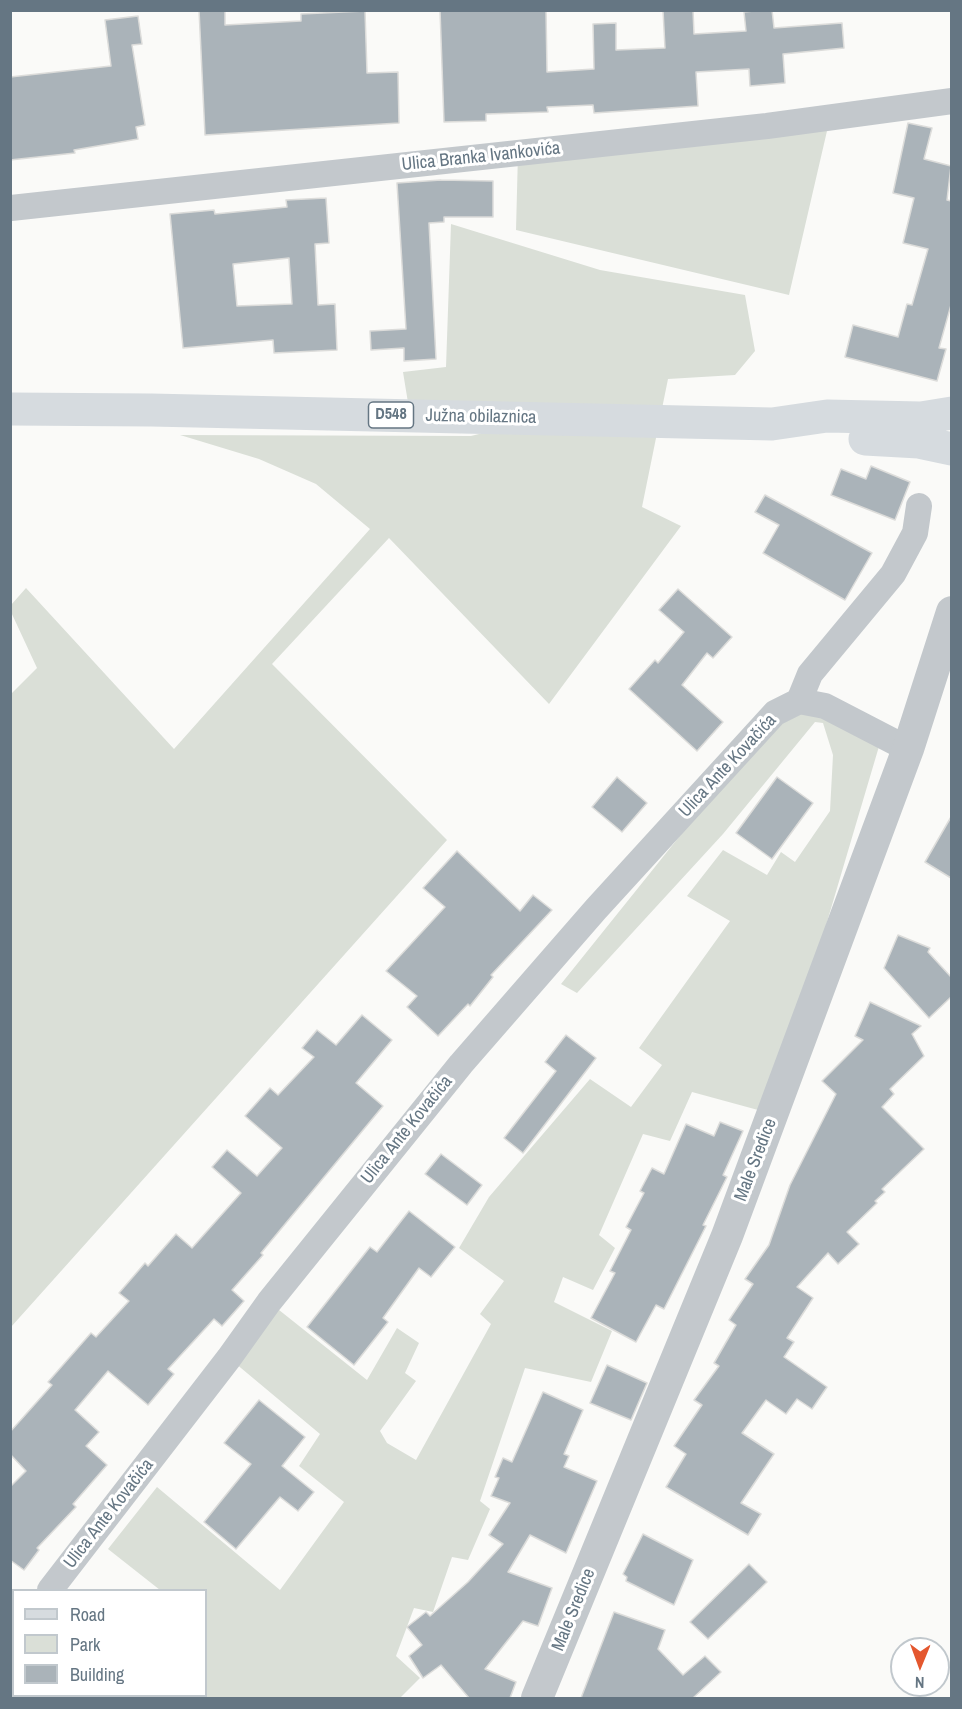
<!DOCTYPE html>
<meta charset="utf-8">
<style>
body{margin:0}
#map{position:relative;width:962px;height:1709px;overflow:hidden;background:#fafaf8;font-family:"Archivo Narrow",sans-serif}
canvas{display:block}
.frame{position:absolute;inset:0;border:12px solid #657683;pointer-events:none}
.legend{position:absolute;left:12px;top:1589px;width:195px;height:108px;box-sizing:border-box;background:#fff;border:2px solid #c1c8cd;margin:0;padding:8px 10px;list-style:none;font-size:18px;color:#657683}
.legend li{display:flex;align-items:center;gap:12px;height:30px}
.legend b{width:30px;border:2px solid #c1c8cd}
.north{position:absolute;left:890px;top:1637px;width:60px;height:60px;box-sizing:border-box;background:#fff;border:2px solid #c1c8cd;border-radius:50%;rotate:181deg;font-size:16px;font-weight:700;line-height:24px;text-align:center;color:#657683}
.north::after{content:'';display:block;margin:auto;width:21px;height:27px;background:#e4572e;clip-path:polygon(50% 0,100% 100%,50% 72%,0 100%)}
</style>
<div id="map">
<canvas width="962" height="1709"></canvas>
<div class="frame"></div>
<ul class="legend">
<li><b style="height:8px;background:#d6dbdf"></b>Road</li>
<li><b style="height:16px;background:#dadfd7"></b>Park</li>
<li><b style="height:16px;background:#aab3b9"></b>Building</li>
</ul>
<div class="north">N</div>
</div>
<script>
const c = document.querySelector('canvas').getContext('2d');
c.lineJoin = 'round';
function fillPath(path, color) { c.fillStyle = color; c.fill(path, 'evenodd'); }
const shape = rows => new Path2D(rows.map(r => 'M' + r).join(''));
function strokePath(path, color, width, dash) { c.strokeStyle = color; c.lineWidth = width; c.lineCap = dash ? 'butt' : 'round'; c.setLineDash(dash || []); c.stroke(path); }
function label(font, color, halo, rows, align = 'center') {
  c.font = font + ' "Archivo Narrow",sans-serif'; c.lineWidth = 6; c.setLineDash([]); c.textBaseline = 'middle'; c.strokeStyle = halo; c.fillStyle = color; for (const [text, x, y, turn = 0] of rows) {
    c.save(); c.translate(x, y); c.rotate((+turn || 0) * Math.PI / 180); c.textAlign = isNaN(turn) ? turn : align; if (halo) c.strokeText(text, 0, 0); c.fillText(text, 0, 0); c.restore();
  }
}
fillPath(shape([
 [830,118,789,295,516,230,518,153],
 [451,224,600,270,745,295,755,351,735,375,668,379,642,507,681,526,549,704,389,538,272,664,447,840,11,1327,10,695,37,668,11,612,11,605,26,588,174,749,370,529,316,484,259,459,180,435,471,436,487,432,410,415,403,372,446,367],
 [803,706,880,743,816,959,758,1110,692,1092,670,1141,643,1134,599,1235,615,1248,593,1290,563,1277,554,1302,612,1331,591,1382,525,1368,480,1501,490,1509,468,1560,452,1557,433,1612,414,1608,396,1656,420,1678,400,1698,141,1698,143,1696,206,1696,206,1590,160,1590,108,1549,157,1487,280,1590,344,1502,299,1466,320,1434,229,1358,269,1302,367,1380,397,1328,419,1343,405,1373,416,1381,380,1431,387,1443,416,1460,491,1324,480,1314,504,1281,459,1248,489,1197,590,1079,631,1107,662,1065,639,1048,730,921,687,896,723,850,767,875,781,852,795,862,830,811,833,755,823,723,815,722,723,834,577,993,561,984,756,741]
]), '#dadfd7');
const building = shape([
 [199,10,225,10,225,25,301,21,301,14,365,11,367,73,398,72,399,123,205,135,199,10],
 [440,10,546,10,547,72,594,69,593,24,616,23,616,50,665,48,663,10,693,10,694,34,746,31,744,12,764,10,772,10,774,28,842,23,844,48,783,54,785,83,750,86,749,69,696,72,698,106,594,113,593,105,547,107,548,112,486,114,486,121,444,122,440,10],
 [138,16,142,44,132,45,145,125,136,127,138,139,74,150,75,153,10,160,10,77,111,66,105,20,138,16],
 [908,123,932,128,924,159,951,166,947,200,951,201,951,305,939,348,946,349,937,381,845,357,853,325,898,337,907,304,912,305,928,249,903,243,914,198,893,193,908,123],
 [441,180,493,181,493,217,444,217,444,222,429,223,436,359,404,361,404,348,371,350,370,331,406,329,397,183,441,180],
 [326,198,329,243,315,244,318,305,335,304,337,350,274,353,273,340,183,348,170,214,214,210,215,214,287,207,286,200,326,198],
 [289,258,292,304,237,306,233,264,289,258],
 [871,466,910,482,895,520,831,495,841,469,866,479,871,466],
 [765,495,872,553,845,600,763,553,779,525,755,512,765,495],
 [678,589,732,637,713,658,707,653,682,685,723,722,697,751,629,689,655,660,658,663,684,632,659,610,678,589],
 [617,777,647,803,622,832,592,807,617,777],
 [777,777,813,803,772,859,736,833,777,777],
 [951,817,951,878,925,862,951,817],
 [457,851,520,911,533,895,552,910,491,975,493,977,470,1006,468,1004,438,1036,407,1007,417,996,386,971,445,907,423,888,457,851],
 [898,935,930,948,928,952,951,977,951,997,929,1018,884,968,898,935],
 [870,1002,921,1026,912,1034,924,1056,890,1089,894,1094,882,1107,924,1149,882,1189,885,1192,875,1201,877,1203,847,1232,859,1244,838,1264,828,1253,797,1287,813,1298,787,1338,794,1342,784,1357,827,1387,812,1409,797,1399,786,1414,766,1400,742,1433,774,1454,741,1503,761,1514,748,1535,666,1487,686,1454,674,1446,702,1405,694,1400,719,1366,714,1363,736,1325,729,1320,753,1284,745,1279,769,1245,790,1185,836,1094,822,1081,863,1040,855,1036,870,1002],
 [362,1015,392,1040,356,1083,383,1106,261,1253,263,1255,232,1290,244,1301,222,1326,214,1319,168,1369,174,1374,148,1405,108,1371,75,1410,99,1432,86,1446,107,1465,73,1504,76,1507,37,1548,39,1550,24,1570,10,1560,10,1487,26,1471,10,1454,10,1432,52,1385,48,1382,91,1333,96,1337,129,1301,119,1293,145,1263,148,1266,176,1234,192,1248,241,1193,212,1167,227,1150,257,1176,282,1148,245,1116,270,1088,278,1095,314,1057,302,1048,317,1030,336,1045,362,1015],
 [566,1035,596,1058,523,1153,504,1138,556,1071,545,1062,566,1035],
 [720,1122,743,1131,723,1175,727,1177,703,1225,706,1226,664,1309,656,1305,636,1342,591,1318,615,1273,610,1271,631,1230,626,1227,644,1193,640,1191,652,1168,664,1174,686,1124,714,1136,720,1122],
 [441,1154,482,1185,467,1205,425,1174,441,1154],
 [409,1211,455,1247,431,1277,419,1268,383,1318,388,1322,354,1365,307,1327,370,1247,377,1252,409,1211],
 [607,1365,647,1383,631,1420,590,1403,607,1365],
 [543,1392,583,1410,564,1454,569,1456,564,1467,597,1481,566,1553,530,1535,508,1572,552,1588,538,1626,523,1621,485,1669,516,1682,510,1698,469,1698,441,1665,423,1678,409,1656,422,1645,407,1627,426,1612,430,1616,468,1582,503,1544,489,1535,510,1503,491,1496,499,1478,495,1477,503,1458,512,1462,543,1392],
 [259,1400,305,1437,282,1466,314,1492,298,1511,280,1497,236,1549,204,1522,251,1464,224,1443,259,1400],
 [643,1534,693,1560,674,1605,626,1581,627,1577,623,1574,643,1534],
 [749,1564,767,1582,708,1639,690,1622,749,1564],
 [614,1612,665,1630,658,1649,683,1675,705,1656,721,1672,693,1698,581,1698,614,1612]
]);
fillPath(building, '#aab3b9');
strokePath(building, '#dcdcda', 1.5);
strokePath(shape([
 [11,208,767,126,952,101],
 [799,701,810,674,893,574,915,533,919,506],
 [50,1590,229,1358,269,1302,461,1064,596,909,775,713,799,701,825,706,908,749],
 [10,1640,14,1636]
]), '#c3c8cc', 26);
strokePath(shape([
 [537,1698,727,1236,908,749,952,612]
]), '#c3c8cc', 32);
strokePath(shape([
 [10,409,151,410,772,424,827,416,921,418,952,413],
 [865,439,919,442,952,449]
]), '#d6dbdf', 33);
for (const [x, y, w] of [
 [391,415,45]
]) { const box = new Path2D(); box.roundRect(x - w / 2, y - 13, w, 26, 4.5); c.fillStyle = '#fff'; c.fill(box); strokePath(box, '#657683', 1.5); }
label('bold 16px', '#657683', null, [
 ["D548",391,415]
]);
label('18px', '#657683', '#fff', [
 ["Ulica Branka Ivankovića",481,157,-6],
 ["Južna obilaznica",481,417,1],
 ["Ulica Ante Kovačića",728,766,-47],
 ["Ulica Ante Kovačića",407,1130,-51],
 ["Male Sredice",756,1160,-69],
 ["Ulica Ante Kovačića",109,1514,-52],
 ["Male Sredice",574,1610,-68]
]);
</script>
